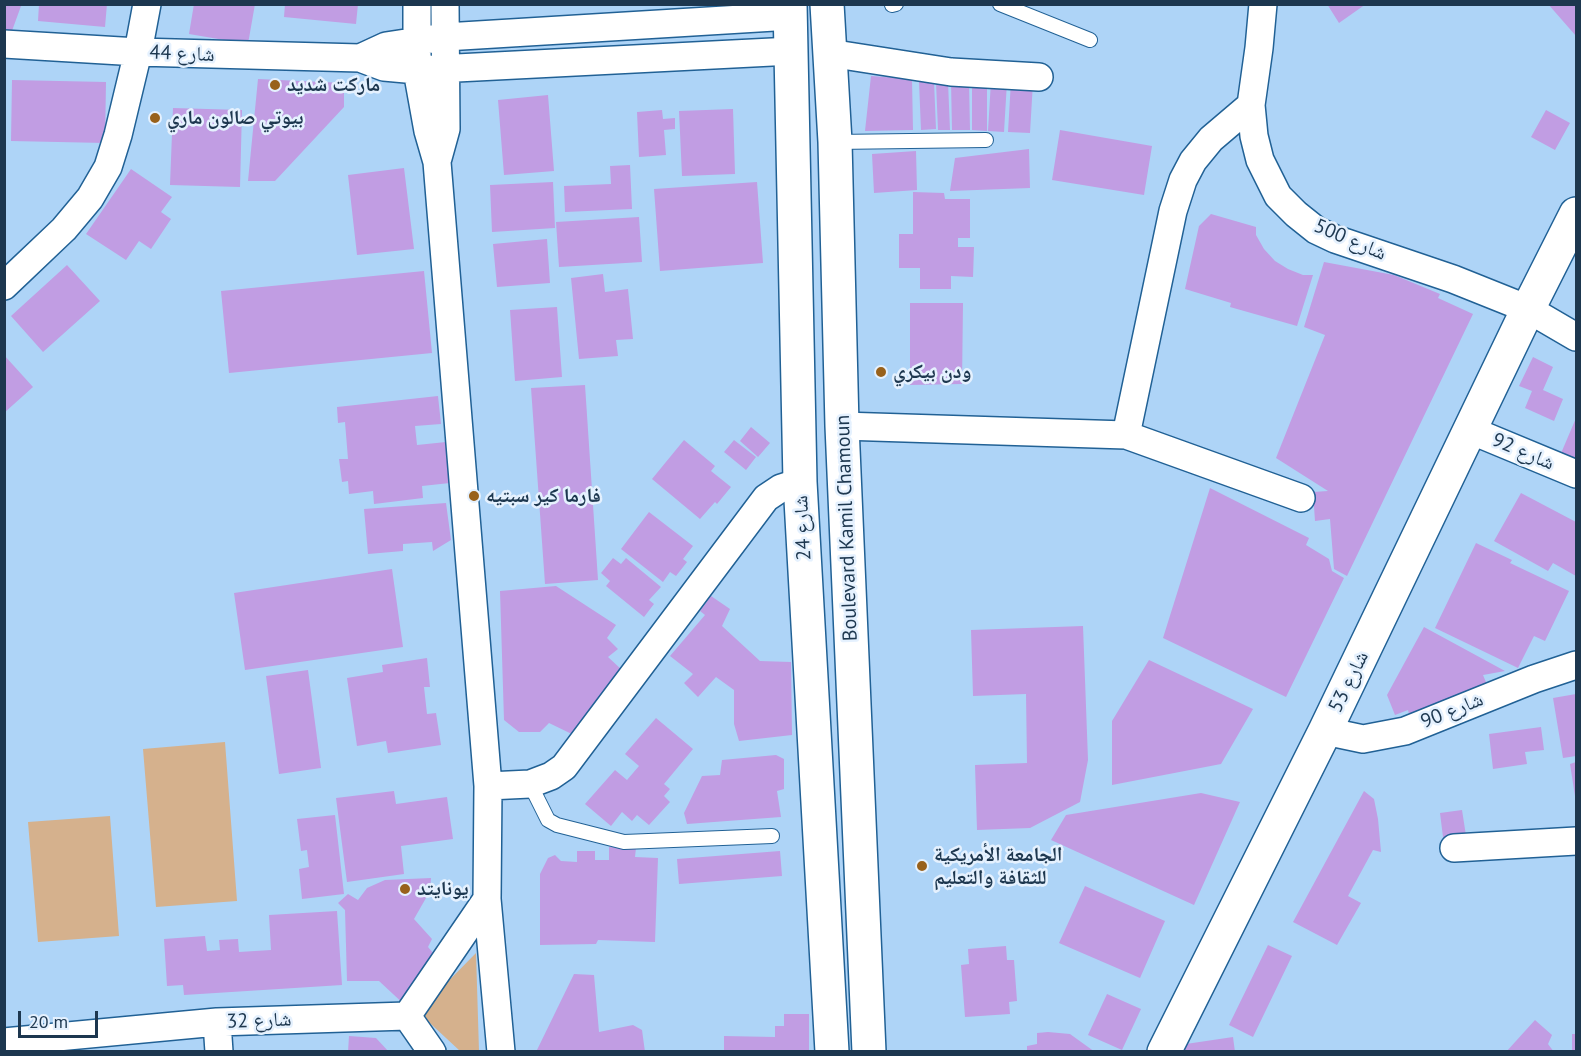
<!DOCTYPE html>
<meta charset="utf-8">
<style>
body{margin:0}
#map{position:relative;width:1581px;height:1056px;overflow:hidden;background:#aed4f7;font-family:"PT Sans",sans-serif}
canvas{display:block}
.frame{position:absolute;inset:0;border:6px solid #1d374f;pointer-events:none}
.scale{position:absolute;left:18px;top:1011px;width:80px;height:27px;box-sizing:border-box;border:3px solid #1d374f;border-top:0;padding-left:8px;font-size:18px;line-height:21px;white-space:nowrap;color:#1d374f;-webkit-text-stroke:4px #e5f1fe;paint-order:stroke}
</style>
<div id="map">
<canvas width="1581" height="1056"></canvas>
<div class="frame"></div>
<div class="scale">20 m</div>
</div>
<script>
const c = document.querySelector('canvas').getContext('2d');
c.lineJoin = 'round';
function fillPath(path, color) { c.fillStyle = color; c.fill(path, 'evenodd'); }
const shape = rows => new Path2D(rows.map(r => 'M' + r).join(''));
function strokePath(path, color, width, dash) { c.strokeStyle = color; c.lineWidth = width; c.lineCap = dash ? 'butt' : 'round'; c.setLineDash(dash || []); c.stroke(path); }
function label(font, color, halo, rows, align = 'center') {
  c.font = font + ' "PT Sans","Noto Naskh Arabic",sans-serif'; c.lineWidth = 5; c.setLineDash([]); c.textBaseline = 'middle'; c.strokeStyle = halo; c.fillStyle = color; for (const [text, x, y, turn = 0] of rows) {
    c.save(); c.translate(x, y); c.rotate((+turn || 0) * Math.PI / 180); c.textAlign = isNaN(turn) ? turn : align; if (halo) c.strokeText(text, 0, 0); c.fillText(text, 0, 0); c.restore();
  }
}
fillPath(shape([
 [225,742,237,901,156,907,143,749],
 [110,816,119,936,38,942,28,822],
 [476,953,479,1051,460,1051,418,1012]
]), '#d5b18d');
fillPath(shape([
 [4,4,21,6,9,39,4,38],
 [39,4,107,4,105,27,38,21],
 [194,4,255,4,248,44,189,34],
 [285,4,358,4,356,24,284,17],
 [1327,4,1366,4,1339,23],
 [1548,4,1576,4,1576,36],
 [871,76,912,79,913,130,865,131],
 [258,79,344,83,344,107,275,181,248,181],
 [12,80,106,82,105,143,11,141],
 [934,81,936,129,921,130,919,82],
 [969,81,970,130,952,130,951,82],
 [991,81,1007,82,1004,132,988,131],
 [1011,81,1033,82,1030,133,1008,132],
 [936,82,948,82,950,130,938,130],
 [972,83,987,83,987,131,972,130],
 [548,95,554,171,504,175,498,100],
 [173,108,242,110,240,187,170,185],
 [733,109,735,174,682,176,679,111],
 [662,110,663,119,675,118,675,129,664,130,666,155,639,157,637,112],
 [1546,110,1570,123,1555,150,1531,137],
 [1060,130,1152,146,1144,195,1052,180],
 [1029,149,1030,188,950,191,955,158],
 [916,151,917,190,874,193,872,154],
 [630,165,632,209,565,212,564,186,611,184,610,166],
 [404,168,414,249,357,255,348,175],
 [131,169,172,197,161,212,171,219,151,249,139,241,126,260,86,234],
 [553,182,555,228,492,232,490,185],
 [757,182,763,263,660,271,654,189],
 [913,192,944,193,945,199,970,199,970,238,958,238,958,247,974,247,973,277,951,276,951,289,920,289,920,268,899,268,899,234,913,234],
 [1211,214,1256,227,1256,235,1264,249,1275,261,1288,269,1303,275,1313,275,1297,326,1230,307,1231,303,1185,289,1199,226],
 [639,217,642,262,559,267,556,222],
 [547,239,550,283,497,287,493,244],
 [1324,262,1394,275,1440,294,1438,298,1473,314,1347,576,1334,569,1330,519,1315,521,1313,492,1328,491,1276,458,1325,335,1304,327],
 [67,265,100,301,43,352,11,316],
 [424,271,432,353,229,373,221,291],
 [603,274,605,292,628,289,633,339,616,340,618,356,579,359,571,278],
 [910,303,963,303,962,384,910,385],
 [557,307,562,377,515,381,510,310],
 [4,355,33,387,4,413],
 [1533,357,1553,367,1543,390,1563,399,1554,421,1525,408,1532,391,1519,386],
 [585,385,598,580,545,584,531,388],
 [438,396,441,424,415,426,417,445,446,442,450,483,422,486,423,498,374,504,373,491,349,494,348,481,342,482,339,459,348,459,345,422,338,423,337,407],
 [1576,418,1576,465,1559,458],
 [751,427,770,443,758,457,740,441],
 [684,440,715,466,711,471,731,487,717,504,715,502,700,519,652,479],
 [734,440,756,457,746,470,724,452],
 [1210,488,1309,538,1306,545,1329,559,1332,571,1344,578,1286,697,1163,638],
 [1521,493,1576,522,1576,576,1553,563,1548,571,1494,541],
 [446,503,451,540,433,551,432,542,403,544,403,551,368,554,364,509],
 [649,512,693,546,683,559,687,562,676,576,670,572,663,582,621,549],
 [1476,543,1512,560,1510,563,1569,591,1545,641,1534,636,1518,668,1435,628],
 [613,558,621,564,626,558,661,587,649,600,654,604,644,617,606,586,610,581,601,573],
 [392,569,403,647,245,670,234,593],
 [556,586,616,625,607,638,618,649,608,657,622,670,580,738,549,723,540,732,519,732,504,720,500,591],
 [711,596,730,609,722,626,760,661,791,662,792,735,739,741,734,724,734,690,716,677,698,697,684,683,693,674,670,656,705,615,700,611],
 [1083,626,1088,760,1080,802,1030,828,977,830,975,765,1027,763,1026,694,973,696,971,630],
 [1424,627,1505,671,1483,675,1488,687,1410,718,1408,710,1395,715,1387,695],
 [427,658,430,687,424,687,427,714,436,713,441,745,388,753,386,741,357,746,347,678,383,672,382,665],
 [1149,660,1253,709,1221,764,1112,785,1112,721],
 [308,670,321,768,279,774,266,676],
 [1576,694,1576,756,1563,758,1553,698],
 [656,718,693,749,664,784,670,789,664,796,670,802,649,825,637,815,632,821,622,812,611,826,585,804,615,770,627,780,639,766,625,754],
 [1541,727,1544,750,1525,752,1527,764,1493,769,1489,734],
 [776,755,784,759,784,789,777,791,781,817,687,824,684,813,702,776,720,775,722,760],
 [1576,762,1576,796,1575,796,1570,764],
 [394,791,396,804,447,797,453,839,401,846,404,874,347,882,336,798],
 [1364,791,1374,799,1378,819,1381,852,1373,850,1348,896,1361,903,1337,945,1293,922],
 [1201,793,1240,802,1194,905,1051,840,1066,815],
 [1462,810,1467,842,1444,845,1440,813],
 [335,815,344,894,302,899,299,869,309,867,307,850,301,851,297,819],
 [609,847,636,848,635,857,658,858,655,942,598,940,596,944,540,945,540,874,548,858,555,855,561,861,577,862,577,851,595,851,595,860,609,860],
 [780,851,782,876,679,884,677,859],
 [431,878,430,891,414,919,432,939,428,947,440,961,407,1007,379,981,347,981,345,910,338,903,348,894,358,900,367,888,385,880],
 [1085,886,1165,921,1140,978,1059,943],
 [337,911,342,985,184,995,183,985,167,986,164,939,205,936,207,951,220,950,219,940,238,939,239,952,271,950,269,915],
 [1268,945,1292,956,1253,1037,1229,1025],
 [1006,946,1007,960,1014,960,1017,1001,1009,1002,1010,1014,965,1017,961,965,969,964,968,949],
 [574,974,594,975,599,1032,633,1025,642,1030,645,1052,536,1052],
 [1107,994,1141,1009,1122,1050,1088,1035],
 [784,1014,809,1014,809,1052,724,1052,724,1036,775,1037,775,1026,784,1026],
 [1535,1020,1552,1035,1548,1044,1554,1052,1506,1052],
 [1048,1032,1070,1034,1095,1052,1027,1052,1027,1046,1037,1044,1037,1033],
 [1572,1034,1576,1034,1576,1052,1572,1052],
 [349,1036,376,1038,389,1052,348,1052],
 [1233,1037,1235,1052,1182,1052,1186,1044]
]), '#c19de3');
const service = shape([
 [1000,4,1090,40],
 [892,5,896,4],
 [835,142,986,140],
 [530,784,548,820,557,825,624,842,772,836]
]);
const minor = shape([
 [417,4,417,70,428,131,437,162,488,786,487,899,501,1052],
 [1263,4,1259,48,1251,105,1254,136,1260,160,1278,196,1296,214,1316,230,1335,239,1453,279,1528,309,1576,337],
 [4,44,138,52,360,58,384,67,417,70,792,51],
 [829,53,951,72,1039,77],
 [360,58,386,46,445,37,791,16],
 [438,158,446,129,445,4],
 [4,286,64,229,90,198,108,167,118,135,138,52,147,4],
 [842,426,1126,435,1173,211,1183,180,1193,161,1211,139,1251,105],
 [1470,430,1576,474],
 [1126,435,1301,498],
 [1325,731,1363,739,1405,731,1534,679,1576,665],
 [488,786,530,784,551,776,564,767,766,498,781,488,800,482],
 [1454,848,1576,841],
 [407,1016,487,899],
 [407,1016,432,1052],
 [217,1022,219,1052],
 [4,1042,217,1022,407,1016]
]);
const tertiary = shape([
 [1164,1052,1325,731,1528,309,1576,214]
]);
const secondary = shape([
 [790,4,800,482,832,1052],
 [827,4,835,142,842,426,869,1052]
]);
strokePath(service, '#216195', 16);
strokePath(minor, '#216195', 30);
strokePath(tertiary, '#216195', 36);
strokePath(secondary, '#216195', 36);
strokePath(service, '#fff', 14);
strokePath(minor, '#fff', 27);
strokePath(tertiary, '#fff', 33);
strokePath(secondary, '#fff', 33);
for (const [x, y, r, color] of [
 [275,85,6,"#98611b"],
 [155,118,6,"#98611b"],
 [881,372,6,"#98611b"],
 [474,496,6,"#98611b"],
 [922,866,6,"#98611b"],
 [405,889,6,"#98611b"]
]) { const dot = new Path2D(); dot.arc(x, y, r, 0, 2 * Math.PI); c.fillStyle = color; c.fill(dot); strokePath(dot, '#e5f1fe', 2); }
label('20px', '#1d374f', '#e5f1fe', [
 ["شارع 44",182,54,2],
 ["شارع 500",1350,240,23],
 ["شارع 92",1523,452,23],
 ["شارع 24",803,528,-93],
 ["Boulevard Kamil Chamoun",847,528,-92],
 ["شارع 53",1349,682,-64],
 ["شارع 90",1452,711,-22],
 ["شارع 32",259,1021,-2]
]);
label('bold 20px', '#1d374f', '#e5f1fe', [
 ["ماركت شديد",287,85],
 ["بيوتي صالون ماري",167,118],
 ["ودن بيكري",893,372],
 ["فارما كير سبتيه",486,496],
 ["الجامعة الأمريكية",934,855],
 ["للثقافة والتعليم",934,878],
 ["يونايتد",417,889]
], 'left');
</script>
